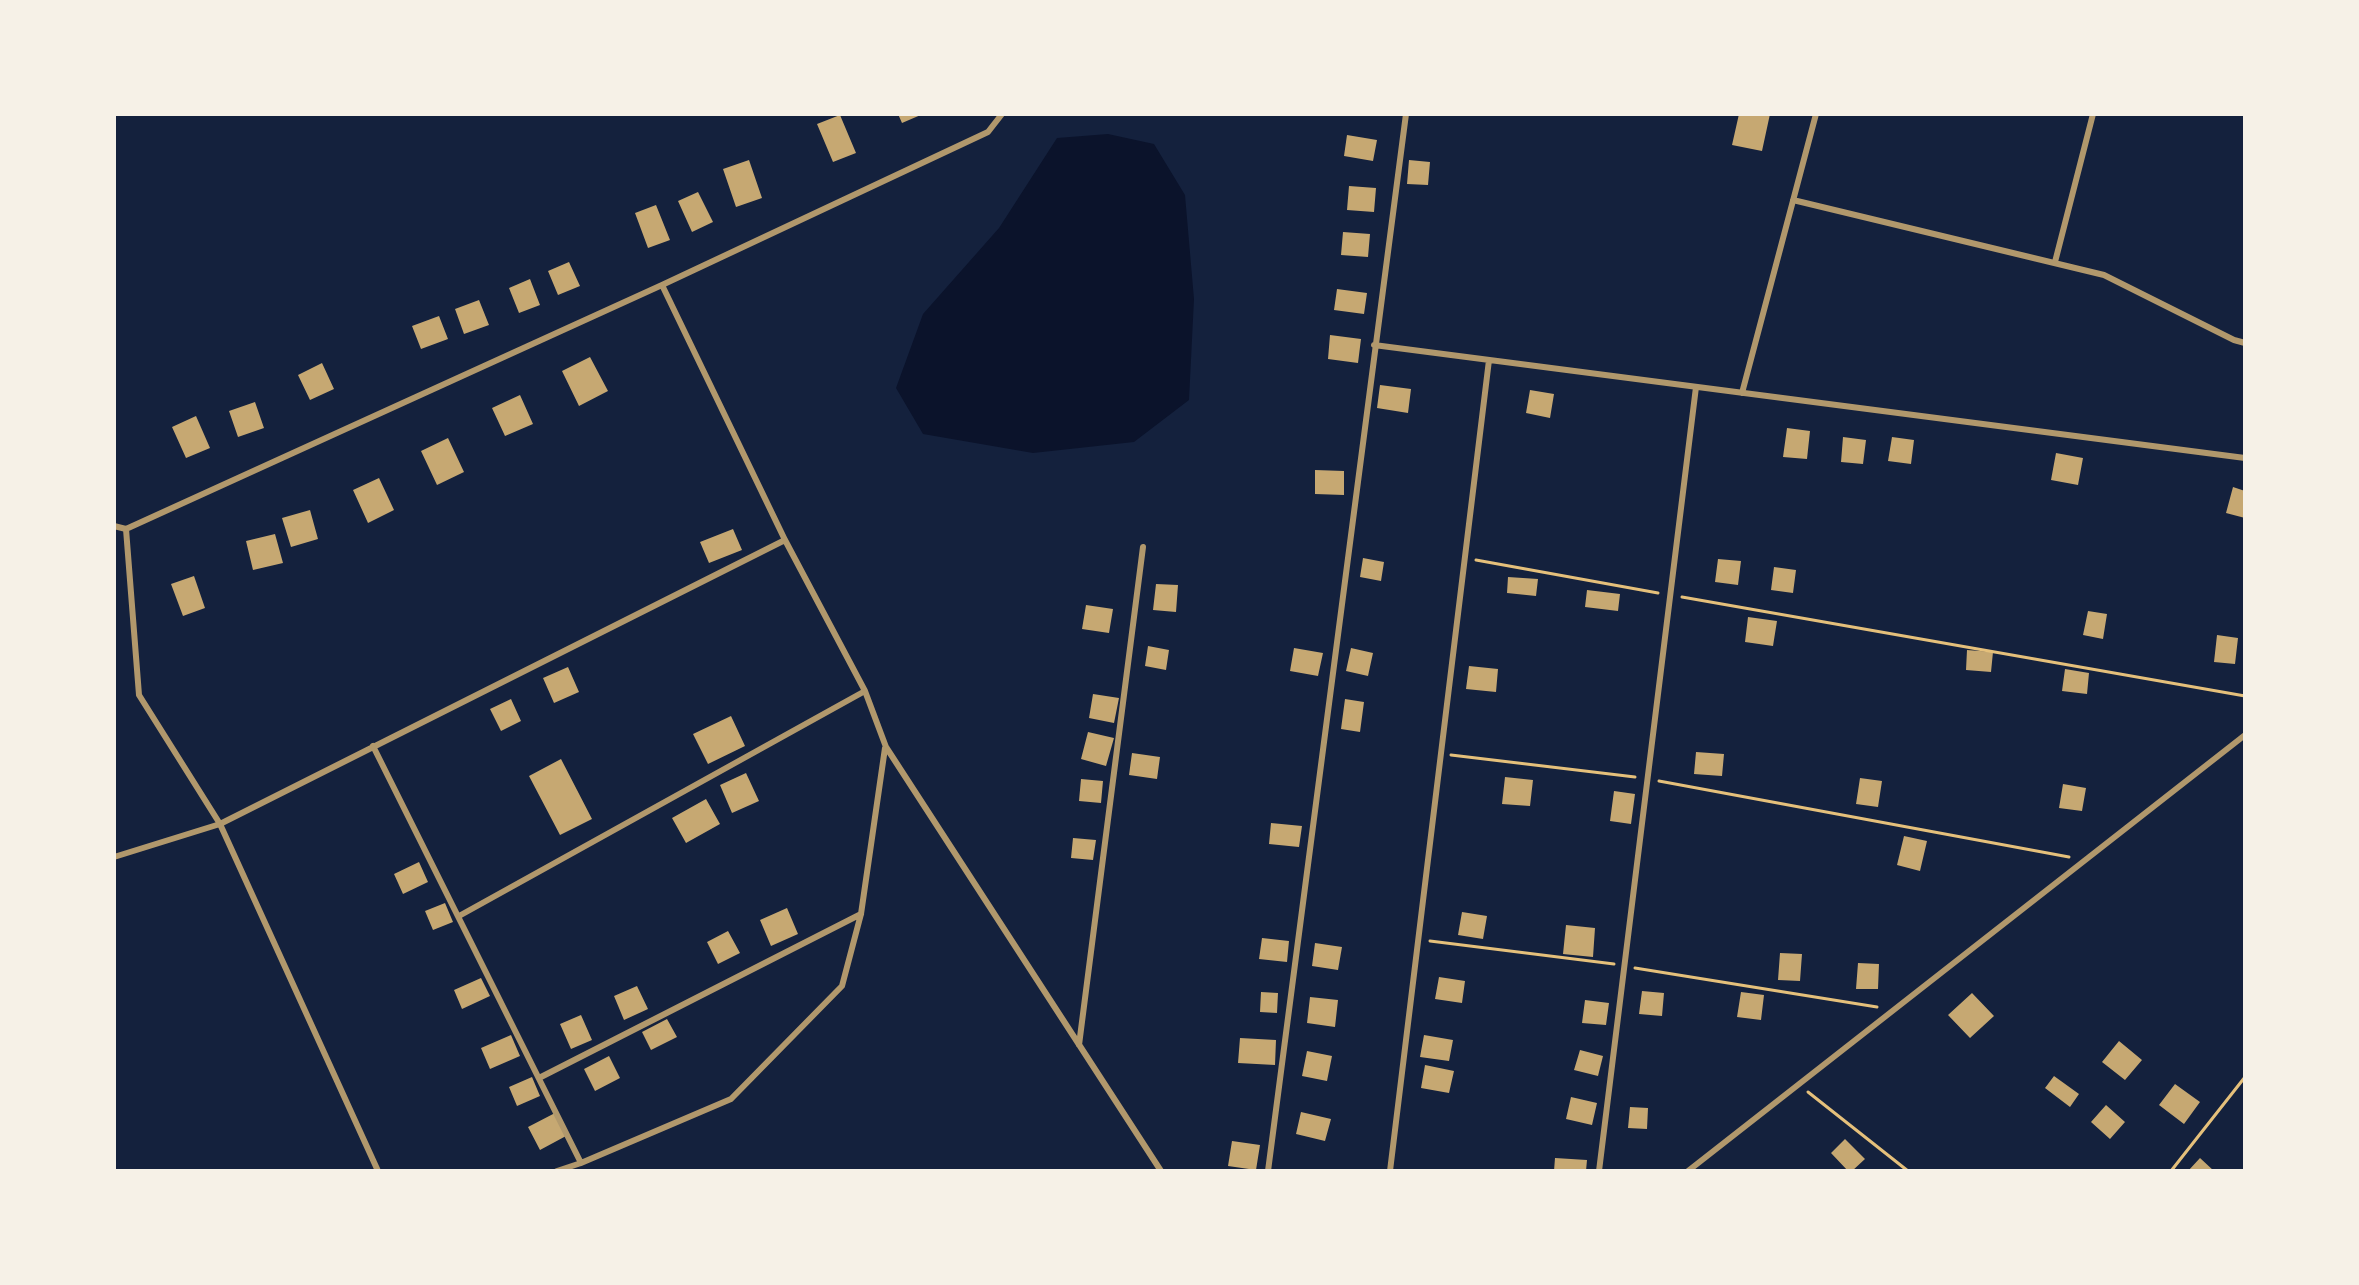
<!DOCTYPE html>
<style>
body{margin:0}
#map{position:relative;width:2359px;height:1285px;overflow:hidden;background:#14213d;font-family:"PT Serif",serif}
canvas{display:block}
.frame{position:absolute;inset:0;border:116px solid #f6f1e7;pointer-events:none}
</style>
<div id="map">
<canvas width="2359" height="1285"></canvas>
<div class="frame"></div>
</div>
<script>
const c = document.querySelector('canvas').getContext('2d');
c.lineJoin = 'round';
function fillPath(path, color) { c.fillStyle = color; c.fill(path, 'evenodd'); }
const shape = rows => new Path2D(rows.map(r => 'M' + r).join(''));
function strokePath(path, color, width, dash) { c.strokeStyle = color; c.lineWidth = width; c.lineCap = dash ? 'butt' : 'round'; c.setLineDash(dash || []); c.stroke(path); }
fillPath(shape([
 [1108,134,1154,144,1185,195,1194,299,1189,400,1134,442,1033,453,923,434,896,388,923,314,999,228,1057,138]
]), '#0b132b');
fillPath(shape([
 [898,114,923,114,902,123],
 [1739,114,1770,114,1762,151,1732,145],
 [840,115,856,153,833,162,817,124],
 [1347,135,1377,140,1373,161,1344,156],
 [749,160,762,198,736,207,723,169],
 [1409,160,1430,162,1428,185,1407,184],
 [1349,186,1376,188,1374,212,1347,210],
 [698,192,713,222,692,232,678,201],
 [656,205,670,240,648,248,635,213],
 [1343,232,1370,234,1368,257,1341,255],
 [569,262,580,286,558,295,548,271],
 [530,279,540,305,519,313,509,288],
 [1337,289,1367,293,1364,314,1334,310],
 [479,300,489,325,464,334,455,309],
 [439,316,448,339,421,349,412,326],
 [1330,335,1361,339,1358,363,1328,359],
 [590,357,608,391,579,406,562,371],
 [322,363,334,389,310,400,298,375],
 [1380,385,1411,389,1408,413,1377,408],
 [1530,390,1554,394,1550,418,1526,413],
 [520,395,533,424,505,436,492,408],
 [255,402,264,428,238,437,229,411],
 [196,416,210,448,186,458,172,427],
 [1787,428,1810,431,1807,459,1783,457],
 [1843,437,1866,440,1863,464,1841,462],
 [1892,437,1914,440,1911,464,1888,461],
 [448,438,464,472,437,485,421,451],
 [2056,453,2083,458,2078,485,2051,480],
 [1315,470,1344,471,1344,495,1315,494],
 [379,478,394,510,368,523,353,490],
 [2233,487,2245,491,2245,518,2226,513],
 [310,510,318,539,291,547,282,518],
 [733,529,742,550,709,563,700,542],
 [275,534,283,563,253,570,246,541],
 [1363,558,1384,562,1381,581,1360,577],
 [1718,559,1741,561,1738,585,1715,582],
 [1774,567,1796,570,1793,593,1771,590],
 [194,576,205,608,183,616,171,584],
 [1508,577,1538,579,1536,596,1507,593],
 [1156,584,1178,585,1176,612,1153,610],
 [1587,590,1620,594,1618,611,1585,607],
 [1086,605,1113,609,1109,633,1082,629],
 [2088,611,2107,614,2103,639,2083,635],
 [1748,617,1777,621,1773,646,1745,642],
 [2217,635,2238,638,2235,664,2214,662],
 [1148,646,1169,650,1166,670,1145,666],
 [1294,648,1323,653,1318,676,1290,671],
 [1351,648,1373,653,1368,676,1346,671],
 [1967,650,1993,652,1991,672,1966,670],
 [1469,666,1498,669,1496,692,1466,689],
 [568,667,579,692,554,703,543,678],
 [2065,669,2089,673,2087,694,2062,691],
 [1093,694,1119,698,1114,723,1089,718],
 [511,699,521,721,501,731,490,709],
 [1345,699,1364,702,1360,732,1341,729],
 [731,716,745,746,708,764,693,734],
 [1088,732,1114,738,1106,766,1081,759],
 [1696,752,1724,754,1722,776,1694,774],
 [1132,753,1160,757,1157,779,1129,775],
 [561,759,592,819,560,835,529,776],
 [746,773,759,801,732,813,720,785],
 [1505,777,1533,780,1530,806,1502,804],
 [1860,778,1882,781,1878,807,1856,804],
 [1081,779,1103,781,1101,803,1079,801],
 [2063,784,2086,788,2082,811,2059,808],
 [1614,791,1635,794,1631,824,1610,821],
 [706,799,720,824,686,843,672,818],
 [1271,823,1302,826,1299,847,1269,844],
 [1904,836,1927,841,1920,871,1897,865],
 [1073,838,1096,840,1093,860,1071,858],
 [419,862,428,882,403,894,394,874],
 [445,903,453,922,433,930,425,911],
 [787,908,798,934,771,946,760,920],
 [1462,912,1487,916,1483,939,1458,935],
 [1566,925,1595,928,1593,957,1563,954],
 [728,931,740,953,718,964,707,942],
 [1262,938,1289,941,1287,962,1259,959],
 [1315,943,1342,947,1338,970,1312,966],
 [1780,953,1802,954,1800,981,1778,980],
 [1858,963,1879,964,1878,989,1856,989],
 [1439,977,1465,981,1462,1003,1435,999],
 [481,978,490,996,462,1009,454,990],
 [637,986,648,1009,624,1020,614,996],
 [1642,991,1664,993,1662,1016,1639,1014],
 [1261,992,1278,993,1277,1013,1260,1012],
 [1741,992,1764,995,1761,1020,1737,1017],
 [1972,993,1994,1016,1970,1038,1948,1015],
 [1310,997,1338,1000,1335,1027,1307,1023],
 [1585,1000,1609,1003,1606,1025,1582,1023],
 [581,1015,592,1040,571,1049,560,1024],
 [667,1019,677,1037,651,1050,642,1032],
 [511,1035,520,1056,490,1069,481,1048],
 [1424,1035,1453,1040,1449,1061,1420,1057],
 [1240,1038,1276,1040,1275,1065,1238,1063],
 [2119,1041,2142,1060,2125,1080,2102,1062],
 [1580,1050,1603,1056,1598,1076,1574,1070],
 [1307,1051,1332,1056,1327,1081,1302,1076],
 [609,1056,620,1078,595,1091,584,1069],
 [1425,1065,1454,1071,1449,1093,1421,1088],
 [2054,1076,2079,1094,2070,1107,2045,1088],
 [532,1077,540,1096,517,1106,509,1087],
 [2175,1084,2200,1102,2184,1124,2159,1105],
 [1571,1097,1597,1103,1592,1125,1566,1119],
 [2106,1105,2125,1122,2110,1139,2091,1122],
 [1630,1107,1648,1108,1647,1129,1628,1128],
 [1301,1112,1331,1119,1325,1141,1296,1134],
 [555,1113,566,1136,540,1150,528,1127],
 [1845,1139,1865,1159,1852,1171,1848,1171,1831,1153],
 [1232,1141,1260,1145,1256,1170,1228,1166],
 [1555,1158,1587,1160,1586,1171,1554,1171],
 [2200,1158,2214,1171,2188,1171]
]), '#c6a872');
strokePath(shape([
 [1476,560,1658,593],
 [1682,597,2245,696],
 [1451,755,1635,777],
 [1659,781,2069,857],
 [1430,941,1614,964],
 [1635,968,1877,1007],
 [1808,1092,1908,1171],
 [2171,1171,2245,1077]
]), '#e5c07b', 3);
strokePath(shape([
 [1793,200,2104,275,2234,340,2245,343],
 [2055,262,2093,114],
 [662,285,785,540,865,691,886,747,1161,1171],
 [1374,345,2245,458],
 [1742,393,1816,114],
 [114,526,126,529,662,285,988,132,1002,114],
 [126,529,139,695,220,824,378,1171],
 [373,746,581,1163],
 [114,857,220,824,785,540],
 [459,916,865,691],
 [1079,1045,1143,547],
 [539,1078,861,914],
 [557,1171,581,1163,731,1099,842,986,861,914,885,748],
 [1268,1171,1406,114],
 [1390,1171,1489,360],
 [1599,1171,1696,387],
 [1688,1171,2245,735]
]), '#b1986c', 6);
</script>
